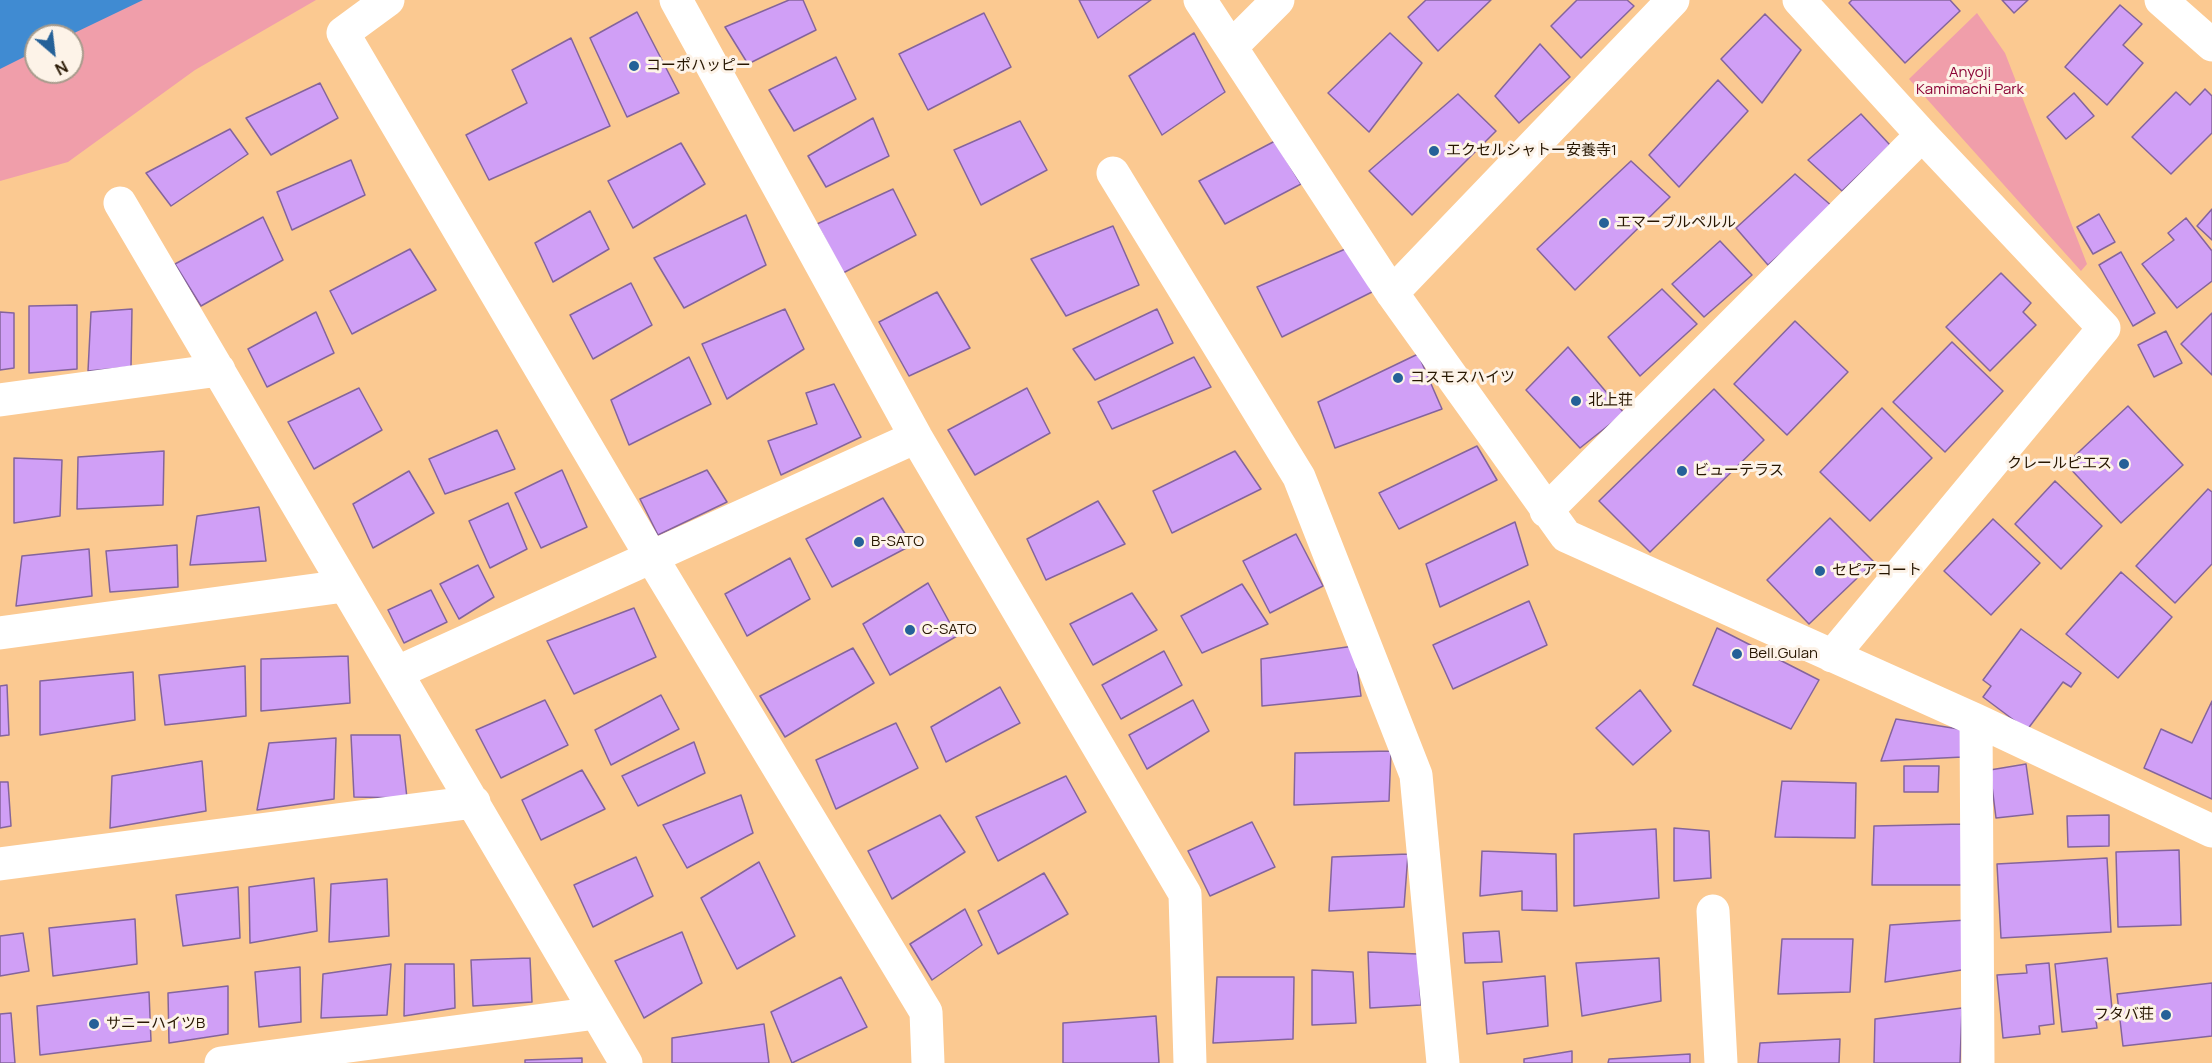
<!DOCTYPE html>
<meta charset="utf-8">
<style>
body{margin:0}
#map{position:relative;width:2212px;height:1063px;overflow:hidden;background:#fbc991;font-family:Manrope,sans-serif}
canvas{display:block}
.north{position:absolute;left:24px;top:24px;width:60px;height:60px;box-sizing:border-box;background:#fdf3e8;border:2px solid #a79b8c;border-radius:50%;rotate:152deg;font-size:16px;font-weight:700;line-height:24px;text-align:center;color:#271601}
.north::after{content:'';display:block;margin:auto;width:21px;height:27px;background:#256198;clip-path:polygon(50% 0,100% 100%,50% 72%,0 100%)}
</style>
<div id="map">
<canvas width="2212" height="1063"></canvas>
<div class="north">N</div>
</div>
<script>
const c = document.querySelector('canvas').getContext('2d');
c.lineJoin = 'round';
function fillPath(path, color) { c.fillStyle = color; c.fill(path, 'evenodd'); }
const shape = rows => new Path2D(rows.map(r => 'M' + r).join(''));
function strokePath(path, color, width, dash) { c.strokeStyle = color; c.lineWidth = width; c.lineCap = dash ? 'butt' : 'round'; c.setLineDash(dash || []); c.stroke(path); }
function label(font, color, halo, rows, align = 'center') {
  c.font = font + ' Manrope,"Noto Sans JP",sans-serif'; c.lineWidth = 6; c.setLineDash([]); c.textBaseline = 'middle'; c.strokeStyle = halo; c.fillStyle = color; for (const [text, x, y, turn = 0] of rows) {
    c.save(); c.translate(x, y); c.rotate((+turn || 0) * Math.PI / 180); c.textAlign = isNaN(turn) ? turn : align; if (halo) c.strokeText(text, 0, 0); c.fillText(text, 0, 0); c.restore();
  }
}
fillPath(shape([
 [0,0,316,0,195,70,68,162,0,181],
 [36,36,72,36,72,72,36,72],
 [1977,13,2005,53,2087,264,2081,271,1909,79]
]), '#f09eaa');
fillPath(shape([
 [0,0,143,0,68,36,36,36,36,51,0,69]
]), '#408bd2');
const building = shape([
 [789,0,803,0,816,30,748,64,725,27,789,0],
 [1079,0,1151,0,1098,38,1079,0],
 [1426,0,1491,0,1438,51,1408,17,1426,0],
 [1577,0,1627,0,1634,6,1581,58,1551,26,1577,0],
 [1852,0,1950,0,1960,11,1905,63,1849,3,1852,0],
 [2002,0,2028,0,2014,13,2002,0],
 [2120,5,2142,24,2123,45,2143,63,2107,105,2065,67,2120,5],
 [637,12,679,93,627,117,590,38,637,12],
 [984,13,1011,67,928,110,899,54,984,13],
 [1765,14,1801,50,1762,103,1721,59,1765,14],
 [1194,33,1225,92,1162,135,1129,76,1194,33],
 [1390,33,1422,63,1369,132,1328,93,1390,33],
 [571,38,610,126,489,180,466,135,527,103,512,70,571,38],
 [1540,44,1570,77,1519,123,1495,96,1540,44],
 [836,57,856,99,794,131,769,90,836,57],
 [1718,80,1748,111,1679,187,1649,155,1718,80],
 [320,83,338,118,271,155,246,118,320,83],
 [2205,89,2212,96,2212,133,2171,174,2132,137,2176,92,2190,105,2205,89],
 [2074,93,2094,116,2066,139,2047,117,2074,93],
 [1458,94,1496,131,1412,215,1369,171,1458,94],
 [1861,114,1890,145,1842,191,1808,160,1861,114],
 [873,118,889,156,826,187,808,156,873,118],
 [1020,121,1047,170,981,205,954,150,1020,121],
 [230,129,248,154,171,206,146,173,230,129],
 [1275,141,1301,184,1225,224,1199,181,1275,141],
 [681,143,705,184,633,228,608,181,681,143],
 [351,160,365,195,292,230,277,192,351,160],
 [1631,161,1670,197,1575,290,1537,249,1631,161],
 [1795,174,1833,207,1768,265,1736,228,1795,174],
 [893,189,916,235,843,273,817,224,893,189],
 [2212,209,2212,240,2197,226,2212,209],
 [590,211,609,249,553,282,535,243,590,211],
 [2099,214,2115,242,2093,254,2077,227,2099,214],
 [746,215,766,265,684,308,654,258,746,215],
 [263,217,283,260,201,306,175,264,263,217],
 [2186,218,2212,251,2212,281,2177,308,2142,264,2174,240,2168,233,2186,218],
 [1113,226,1139,285,1066,316,1031,259,1113,226],
 [1720,241,1752,275,1704,317,1672,284,1720,241],
 [1350,247,1372,292,1282,337,1257,287,1350,247],
 [410,249,436,290,352,334,330,291,410,249],
 [2121,252,2155,313,2133,326,2099,265,2121,252],
 [2001,273,2031,303,2023,312,2036,325,1990,371,1946,327,2001,273],
 [631,283,652,325,593,359,570,315,631,283],
 [1662,289,1697,324,1640,376,1608,337,1662,289],
 [937,292,970,348,909,376,879,322,937,292],
 [77,305,77,369,29,373,29,306,77,305],
 [132,309,131,367,88,371,91,312,132,309],
 [785,309,804,349,727,399,702,344,785,309],
 [1157,309,1173,343,1095,380,1073,349,1157,309],
 [0,312,14,313,14,368,0,370,0,312],
 [316,312,334,353,267,387,248,349,316,312],
 [2212,313,2212,375,2181,344,2212,313],
 [1795,321,1848,372,1787,435,1734,384,1795,321],
 [2166,331,2182,363,2154,377,2138,345,2166,331],
 [1952,342,2003,391,1945,452,1893,402,1952,342],
 [1568,347,1624,413,1580,448,1526,390,1568,347],
 [1418,354,1442,409,1335,448,1318,402,1418,354],
 [689,357,711,404,629,445,611,400,689,357],
 [1194,357,1211,387,1112,429,1098,402,1194,357],
 [834,384,861,437,781,475,768,441,817,424,806,393,834,384],
 [359,388,382,430,314,469,288,422,359,388],
 [1027,388,1050,433,975,475,948,430,1027,388],
 [1714,389,1764,440,1650,552,1599,501,1714,389],
 [2128,406,2183,465,2121,523,2066,464,2128,406],
 [1882,408,1932,458,1870,521,1820,472,1882,408],
 [497,430,515,469,445,494,429,459,497,430],
 [1477,446,1497,480,1399,529,1379,493,1477,446],
 [164,451,163,505,77,509,78,457,164,451],
 [1235,451,1261,489,1172,533,1153,491,1235,451],
 [14,458,62,460,60,516,14,523,14,458],
 [562,470,587,527,541,548,515,493,562,470],
 [707,470,727,502,658,535,640,499,707,470],
 [409,471,434,513,373,548,353,504,409,471],
 [2055,481,2102,526,2061,569,2015,524,2055,481],
 [2208,489,2212,492,2212,564,2175,603,2136,566,2208,489],
 [883,498,912,545,832,587,806,539,883,498],
 [1098,501,1125,544,1046,580,1027,539,1098,501],
 [508,503,527,549,490,568,469,521,508,503],
 [259,507,266,561,190,565,197,516,259,507],
 [1830,518,1874,562,1809,624,1767,580,1830,518],
 [1993,519,2040,563,1991,615,1944,571,1993,519],
 [1515,522,1528,565,1440,607,1426,564,1515,522],
 [1296,534,1323,586,1270,613,1243,561,1296,534],
 [177,545,178,587,110,592,106,551,177,545],
 [89,549,92,596,16,606,22,556,89,549],
 [790,558,810,599,747,636,725,594,790,558],
 [478,565,494,597,459,619,440,584,478,565],
 [2121,572,2172,617,2118,678,2066,634,2121,572],
 [928,583,957,636,890,675,863,624,928,583],
 [1242,584,1268,624,1202,653,1181,616,1242,584],
 [431,590,447,622,404,643,388,610,431,590],
 [1132,593,1157,630,1093,665,1070,624,1132,593],
 [1529,601,1547,645,1453,689,1433,645,1529,601],
 [634,608,656,657,574,694,547,641,634,608],
 [1717,628,1819,680,1791,729,1693,685,1717,628],
 [2021,629,2081,673,2071,687,2063,682,2027,730,1983,697,1991,686,1983,680,2021,629],
 [1354,646,1361,696,1262,706,1261,659,1354,646],
 [853,648,874,683,785,737,760,696,853,648],
 [1164,651,1182,685,1121,719,1102,685,1164,651],
 [348,656,350,703,261,711,261,659,348,656],
 [245,666,246,716,165,725,159,675,245,666],
 [133,672,135,720,40,735,40,681,133,672],
 [7,685,9,735,0,736,0,686,7,685],
 [1000,687,1020,723,946,762,931,727,1000,687],
 [1640,690,1671,731,1633,765,1596,728,1640,690],
 [661,695,679,729,611,765,595,730,661,695],
 [545,700,568,745,501,778,476,730,545,700],
 [1193,700,1209,731,1147,769,1129,735,1193,700],
 [2212,701,2212,799,2144,768,2161,729,2192,743,2212,701],
 [1896,719,1965,730,1963,757,1881,761,1896,719],
 [896,723,918,768,836,809,816,760,896,723],
 [351,735,400,735,407,798,354,797,351,735],
 [336,738,334,799,257,810,269,743,336,738],
 [694,742,705,773,638,806,622,776,694,742],
 [1391,751,1389,801,1294,805,1295,753,1391,751],
 [202,761,206,811,110,828,112,776,202,761],
 [2026,764,2033,814,1996,818,1990,770,2026,764],
 [1904,766,1939,766,1938,792,1904,792,1904,766],
 [582,770,605,809,541,840,522,800,582,770],
 [1066,776,1086,812,998,861,976,817,1066,776],
 [1782,781,1856,783,1855,838,1775,837,1782,781],
 [0,782,8,782,11,826,0,828,0,782],
 [741,795,753,833,687,868,663,825,741,795],
 [940,815,965,852,892,899,868,851,940,815],
 [2109,815,2109,846,2068,847,2067,816,2109,815],
 [1252,822,1275,867,1210,896,1188,851,1252,822],
 [1963,824,1968,885,1872,885,1874,826,1963,824],
 [1674,828,1709,831,1711,878,1674,881,1674,828],
 [1656,829,1659,898,1574,906,1574,834,1656,829],
 [2179,850,2181,925,2118,927,2116,852,2179,850],
 [1482,851,1556,854,1557,911,1522,910,1522,891,1480,896,1482,851],
 [1408,854,1404,907,1329,911,1332,857,1408,854],
 [636,857,653,896,593,927,574,885,636,857],
 [2107,858,2111,932,2001,938,1997,864,2107,858],
 [759,862,795,936,737,969,701,898,759,862],
 [1044,873,1068,914,998,954,978,911,1044,873],
 [314,878,317,931,250,943,249,887,314,878],
 [387,879,389,936,329,942,331,884,387,879],
 [238,887,240,938,183,946,176,895,238,887],
 [965,909,982,945,932,980,910,944,965,909],
 [135,919,137,964,53,976,49,928,135,919],
 [1967,920,1968,969,1885,982,1890,925,1967,920],
 [1499,931,1502,962,1465,963,1463,933,1499,931],
 [682,932,702,983,644,1018,615,961,682,932],
 [23,933,29,971,0,976,0,936,23,933],
 [1782,939,1853,939,1850,992,1778,994,1782,939],
 [1368,952,1418,954,1421,1005,1370,1008,1368,952],
 [530,958,532,1002,473,1006,471,960,530,958],
 [1659,958,1661,1001,1582,1016,1576,963,1659,958],
 [2107,958,2113,1019,2096,1021,2097,1028,2062,1032,2055,964,2107,958],
 [2049,963,2054,1024,2039,1026,2040,1034,2003,1038,1997,975,2027,973,2026,965,2049,963],
 [391,964,387,1015,321,1018,323,974,391,964],
 [405,964,454,964,455,1008,404,1016,405,964],
 [300,967,301,1022,259,1027,255,972,300,967],
 [1312,970,1353,972,1356,1023,1312,1025,1312,970],
 [1545,976,1548,1026,1487,1034,1483,982,1545,976],
 [841,977,867,1027,792,1063,771,1012,841,977],
 [1217,977,1294,977,1293,1039,1213,1043,1217,977],
 [2212,983,2212,1036,2123,1046,2117,994,2212,983],
 [228,986,228,1034,169,1043,168,993,228,986],
 [149,992,151,1041,40,1055,37,1006,149,992],
 [1962,1008,1960,1063,1874,1063,1875,1019,1962,1008],
 [11,1013,15,1063,0,1063,0,1014,11,1013],
 [1156,1016,1159,1063,1063,1063,1063,1023,1156,1016],
 [764,1024,769,1063,672,1063,672,1038,764,1024],
 [1840,1039,1839,1063,1758,1063,1760,1043,1840,1039],
 [1572,1051,1572,1063,1524,1063,1524,1059,1572,1051],
 [1690,1054,1690,1063,1608,1063,1609,1059,1690,1054],
 [582,1058,582,1063,525,1063,525,1060,582,1058]
]);
fillPath(building, '#d09ff6');
strokePath(building, '#84649c', 1.5);
strokePath(shape([
 [388,0,343,33,652,558,926,1012,928,1063],
 [676,0,916,437,1185,894,1190,1063],
 [1200,0,1392,293,1566,536,1976,720,2212,831],
 [1799,0,1922,135,2104,328,1832,656],
 [2161,0,2212,45],
 [1231,47,1278,0],
 [1113,173,1299,477,1416,775,1443,1063],
 [120,203,626,1063],
 [1392,293,1673,0],
 [0,400,219,370],
 [1546,511,1922,135],
 [0,633,344,586],
 [398,672,916,437],
 [1976,720,1978,1063],
 [0,864,474,802],
 [1713,911,1721,1063],
 [221,1063,596,1013]
]), '#fff', 33);
for (const [x, y, r, color] of [
 [634,66,6,"#256198"],
 [1434,151,6,"#256198"],
 [1604,223,6,"#256198"],
 [1398,378,6,"#256198"],
 [1576,401,6,"#256198"],
 [2124,464,6,"#256198"],
 [1682,471,6,"#256198"],
 [859,542,6,"#256198"],
 [1820,571,6,"#256198"],
 [910,630,6,"#256198"],
 [1737,654,6,"#256198"],
 [2166,1015,6,"#256198"],
 [94,1024,6,"#256198"]
]) { const dot = new Path2D(); dot.arc(x, y, r, 0, 2 * Math.PI); c.fillStyle = color; c.fill(dot); strokePath(dot, '#fdf3e8', 2); }
label('15px', '#271601', '#fdf3e8', [
 ["コーポハッピー",646,66],
 ["エクセルシャトー安養寺1",1446,151],
 ["エマーブルペルル",1616,223],
 ["コスモスハイツ",1410,378],
 ["北上荘",1588,401],
 ["クレールピエス",2112,464,"right"],
 ["ビューテラス",1694,471],
 ["B-SATO",871,542],
 ["セピアコート",1832,571],
 ["C-SATO",922,630],
 ["Bell.Gulan",1749,654],
 ["フタバ荘",2154,1015,"right"],
 ["サニーハイツB",106,1024]
], 'left');
label('15px', '#8b0336', '#fdf3e8', [
 ["Anyoji",1970,73],
 ["Kamimachi Park",1970,90]
]);
</script>
